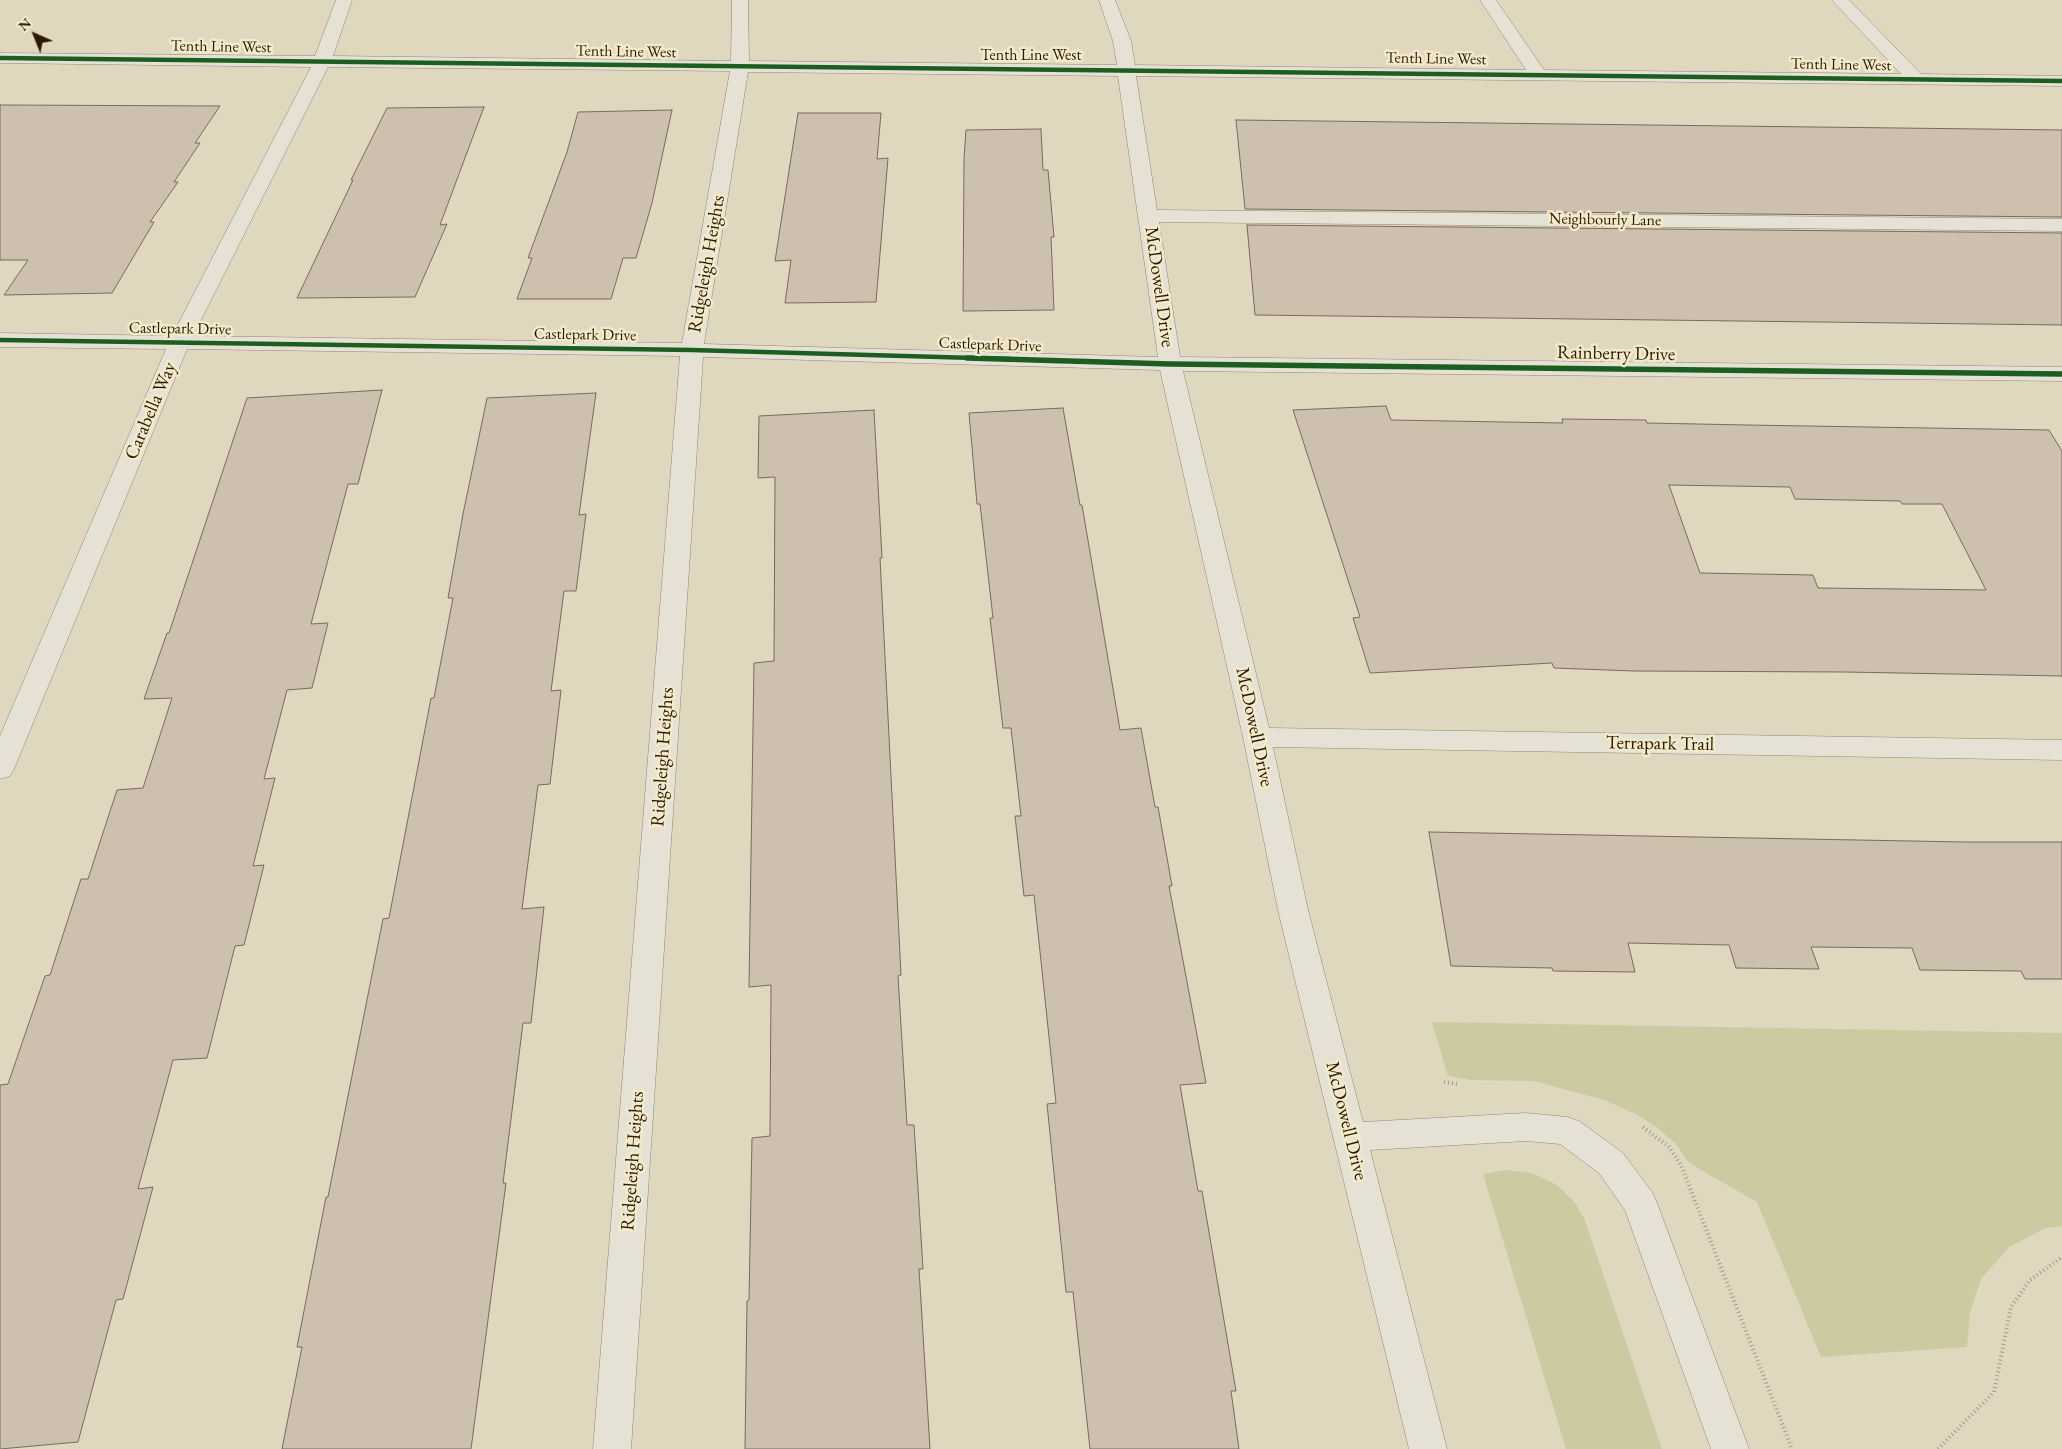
<!DOCTYPE html>
<style>
body{margin:0}
#map{position:relative;width:2062px;height:1449px;overflow:hidden;background:#dfd7be;font-family:"EB Garamond",serif}
canvas{display:block}
.north{position:absolute;left:10px;top:10px;width:50px;height:50px;-webkit-text-stroke:4px #f3eacc;paint-order:stroke;rotate:316deg;font-size:14px;font-weight:700;line-height:20px;text-align:center;color:#2c1a00}
.north::after{content:'';display:block;margin:auto;width:18px;height:22px;background:#2c1a00;clip-path:polygon(50% 0,100% 100%,50% 72%,0 100%)}
</style>
<div id="map">
<canvas width="2062" height="1449"></canvas>
<div class="north">N</div>
</div>
<script>
const c = document.querySelector('canvas').getContext('2d');
c.lineJoin = 'round';
function fillPath(path, color) { c.fillStyle = color; c.fill(path, 'evenodd'); }
const shape = rows => new Path2D(rows.map(r => 'M' + r).join(''));
function strokePath(path, color, width, dash) { c.strokeStyle = color; c.lineWidth = width; c.lineCap = dash ? 'butt' : 'round'; c.setLineDash(dash || []); c.stroke(path); }
function label(font, color, halo, rows, align = 'center') {
  c.font = font + ' "EB Garamond",serif'; c.lineWidth = 5; c.setLineDash([]); c.textBaseline = 'middle'; c.strokeStyle = halo; c.fillStyle = color; for (const [text, x, y, turn = 0] of rows) {
    c.save(); c.translate(x, y); c.rotate((+turn || 0) * Math.PI / 180); c.textAlign = isNaN(turn) ? turn : align; if (halo) c.strokeText(text, 0, 0); c.fillText(text, 0, 0); c.restore();
  }
}
fillPath(shape([
 [1432,1022,2062,1033,2062,1226,2045,1228,2009,1247,1981,1279,1970,1312,1967,1347,1821,1357,1757,1202,1689,1163,1676,1144,1659,1129,1636,1114,1604,1100,1534,1081,1471,1080,1448,1076],
 [1506,1170,1532,1173,1557,1185,1575,1203,1584,1218,1662,1449,1566,1449,1483,1174]
]), '#cccaa0');
const building = shape([
 [0,105,220,106,195,143,200,143,174,182,178,182,150,222,154,222,112,293,4,295,28,260,0,260,0,105],
 [484,107,440,225,447,224,415,297,297,298,353,180,351,180,387,108,484,107],
 [672,110,652,203,636,258,623,258,611,299,517,299,532,258,528,258,567,152,578,112,672,110],
 [798,113,881,113,877,159,888,158,876,302,785,303,791,260,775,261,798,113],
 [1236,120,2062,130,2062,217,1245,209,1236,120],
 [1041,129,1043,170,1048,170,1054,237,1051,237,1054,310,963,311,964,158,966,130,1041,129],
 [1247,225,2062,233,2062,325,1255,315,1247,225],
 [382,390,358,484,348,484,311,624,328,623,312,688,287,690,264,779,275,778,253,866,264,865,244,945,235,946,207,1058,173,1060,138,1189,153,1187,123,1299,116,1300,78,1442,0,1449,0,1085,8,1084,45,976,50,975,81,879,88,879,117,790,143,788,172,698,144,699,167,633,169,633,247,398,382,390],
 [596,393,579,515,586,514,576,591,564,591,551,691,561,690,550,784,538,785,522,909,544,907,531,1023,523,1023,503,1183,506,1183,471,1449,282,1449,302,1347,297,1347,326,1197,328,1197,383,919,389,918,431,698,434,698,453,598,448,598,463,514,487,398,596,393],
 [1386,406,1391,420,1563,423,1562,419,1646,420,1647,423,1747,425,2049,430,2062,451,2062,676,1845,672,1634,671,1554,668,1552,663,1370,673,1353,618,1360,617,1293,410,1386,406],
 [1669,485,1790,487,1795,499,1900,501,1902,504,1942,504,1986,590,1818,588,1813,575,1700,573,1669,485],
 [1063,408,1080,505,1082,505,1120,730,1141,728,1155,807,1158,807,1172,886,1169,886,1206,1083,1180,1085,1198,1191,1202,1191,1236,1391,1231,1391,1239,1449,1090,1449,1073,1292,1066,1292,1047,1104,1056,1103,1034,895,1024,896,1015,816,1021,816,1011,728,1003,728,990,618,993,618,980,504,977,504,969,413,1063,408],
 [874,410,882,558,880,558,901,975,898,976,907,1125,914,1125,923,1269,919,1269,930,1449,745,1449,747,1301,749,1300,752,1138,770,1136,771,985,749,987,754,663,774,661,775,477,758,478,759,416,874,410],
 [1429,832,1964,842,2062,842,2062,979,2025,979,2021,971,1920,970,1912,948,1811,947,1819,969,1736,968,1729,945,1628,943,1635,972,1553,971,1552,968,1451,966,1429,832]
]);
fillPath(building, '#cec0ae');
strokePath(building, '#756d5d', 1);
const minor = shape([
 [336,0,352,0,333,56,731,61,732,0,748,0,749,61,1117,65,1113,41,1099,0,1115,0,1131,41,1135,65,1526,70,1480,0,1496,0,1544,70,1901,74,1832,0,1849,0,1921,74,2062,76,2062,86,1136,76,1157,210,2062,219,2062,231,1159,222,1180,357,2062,367,2062,381,1183,371,1269,728,2062,740,2062,760,1273,747,1308,910,1363,1122,1526,1113,1567,1117,1579,1121,1623,1153,1652,1192,1657,1203,1749,1449,1711,1449,1625,1210,1599,1173,1560,1144,1526,1141,1370,1150,1447,1449,1409,1449,1278,910,1243,737,1160,370,703,357,631,1449,593,1449,680,356,187,349,14,769,10,776,0,779,0,736,166,349,0,347,0,333,172,336,311,67,0,63,0,53,315,56,336,0],
 [328,67,730,71,682,343,193,336,328,67],
 [748,72,1118,76,1158,357,704,344,748,72]
]);
strokePath(minor, '#8e8776', 1);
strokePath(shape([
 [1444,1082,1459,1084],
 [1643,1127,1669,1147,1681,1165,1792,1449],
 [1938,1449,1994,1392,2011,1307,2030,1280,2062,1257]
]), '#a19c8f', 4, [1, 3]);
fillPath(minor, '#e5e1d5');
strokePath(shape([
 [0,58,2062,81],
 [0,340,692,350,1010,359]
]), '#1b5e20', 4.5);
strokePath(shape([
 [967,358,1170,364,2062,374]
]), '#1b5e20', 5.5);
label('16px', '#2c1a00', '#f3eacc', [
 ["Tenth Line West",221,47,1],
 ["Tenth Line West",626,52,1],
 ["Tenth Line West",1031,56],
 ["Tenth Line West",1436,59,1],
 ["Tenth Line West",1841,65,1],
 ["Neighbourly Lane",1605,220,1],
 ["Castlepark Drive",180,329,1],
 ["Castlepark Drive",585,335,1],
 ["Castlepark Drive",990,345,2]
]);
label('19px', '#2c1a00', '#f3eacc', [
 ["Ridgeleigh Heights",707,264,-80],
 ["McDowell Drive",1159,287,82],
 ["Rainberry Drive",1616,354,1],
 ["Carabella Way",151,411,-67],
 ["McDowell Drive",1254,727,78],
 ["Terrapark Trail",1660,744,1],
 ["Ridgeleigh Heights",663,757,-86],
 ["McDowell Drive",1346,1121,76],
 ["Ridgeleigh Heights",633,1161,-86]
]);
</script>
